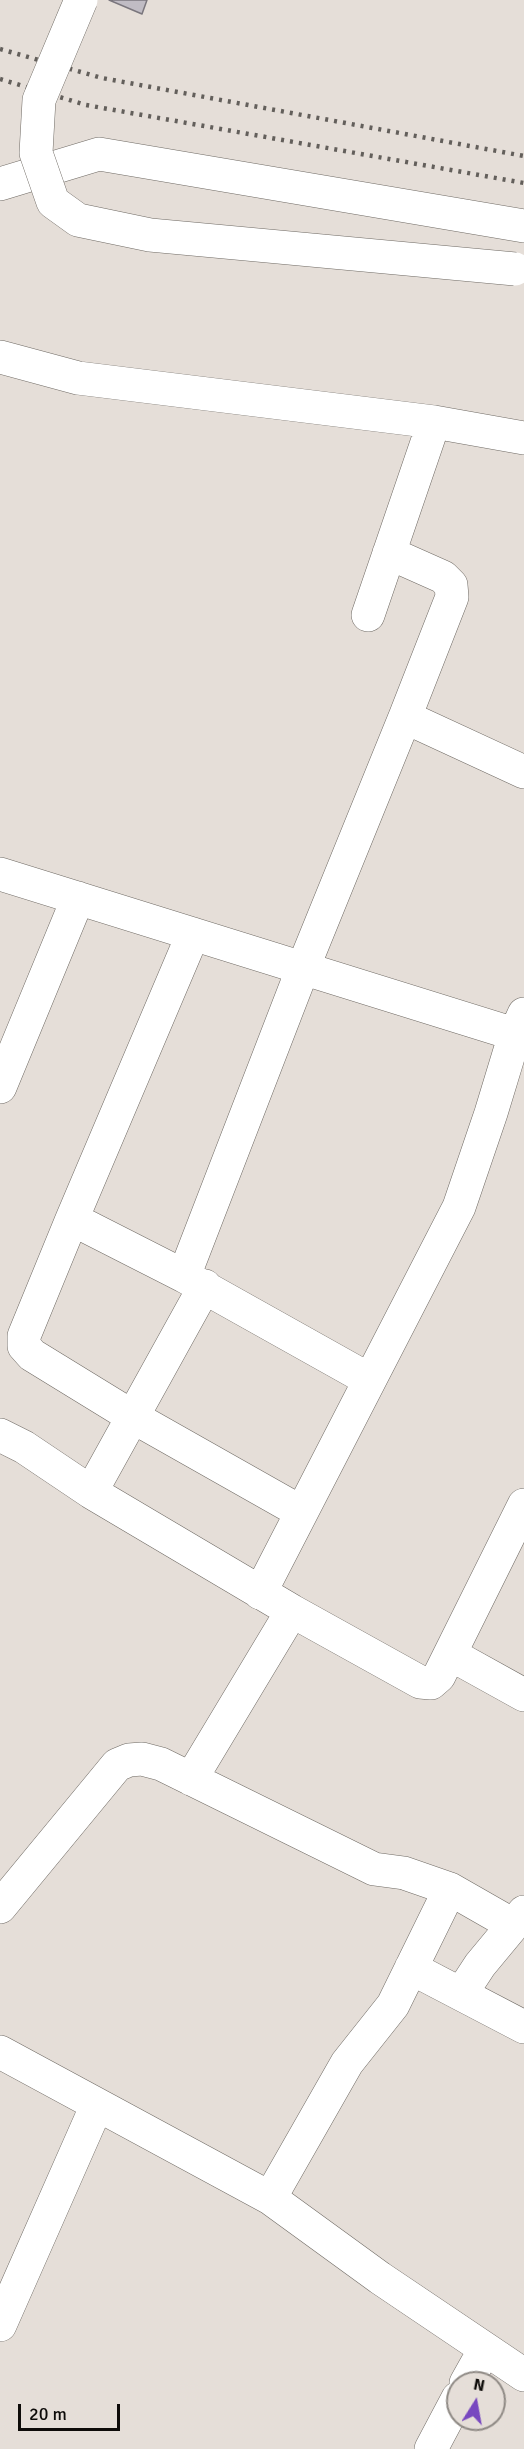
<!DOCTYPE html>
<style>
body{margin:0}
#map{position:relative;width:524px;height:2449px;overflow:hidden;background:#e5ded8;font-family:Signika,sans-serif}
canvas{display:block}
.north{position:absolute;left:446px;top:2371px;width:60px;height:60px;box-sizing:border-box;background:#e5ded8;border:2px solid #8f8a85;border-radius:50%;rotate:11deg;font-size:16px;font-weight:700;line-height:24px;text-align:center;color:#0d0b09}
.north::after{content:'';display:block;margin:auto;width:21px;height:27px;background:#7848c0;clip-path:polygon(50% 0,100% 100%,50% 72%,0 100%)}
.scale{position:absolute;left:18px;top:2404px;width:102px;height:27px;box-sizing:border-box;border:3px solid #0d0b09;border-top:0;padding-left:8px;font-size:18px;line-height:21px;white-space:nowrap;color:#0d0b09;-webkit-text-stroke:4px #e5ded8;paint-order:stroke}
</style>
<div id="map">
<canvas width="524" height="2449"></canvas>
<div class="north">N</div>
<div class="scale">20 m</div>
</div>
<script>
const c = document.querySelector('canvas').getContext('2d');
c.lineJoin = 'round';
function fillPath(path, color) { c.fillStyle = color; c.fill(path, 'evenodd'); }
const shape = rows => new Path2D(rows.map(r => 'M' + r).join(''));
function strokePath(path, color, width, dash) { c.strokeStyle = color; c.lineWidth = width; c.lineCap = dash ? 'butt' : 'round'; c.setLineDash(dash || []); c.stroke(path); }
const building = shape([
 [109,0,147,0,142,14,109,0]
]);
fillPath(building, '#c0bcc4');
strokePath(building, '#7a767d', 1.5);
const minor = shape([
 [0,184,99,154,524,226],
 [0,357,78,378,434,422,524,438],
 [389,553,443,577,451,585,452,597,405,717],
 [368,615,434,422],
 [0,874,524,1037],
 [193,934,72,1219,24,1336,24,1346,32,1355,133,1417,301,1512],
 [0,1087,78,898],
 [72,1219,184,1276],
 [368,1379,184,1276,303,968,405,717,524,772],
 [0,1435,24,1447,91,1492,292,1611,420,1682,431,1683,439,1676,524,1505],
 [91,1492,205,1286],
 [260,1593,459,1207,491,1113,515,1034,524,1014],
 [450,1654,524,1695],
 [191,1779,292,1611],
 [0,1907,117,1765,129,1760,142,1759,161,1764,374,1869,404,1873,450,1889,513,1925],
 [411,1968,524,2027],
 [461,1994,480,1965,524,1912],
 [0,2052,270,2198,380,2278,524,2375],
 [270,2198,347,2063,393,2005,450,1889],
 [0,2325,97,2105],
 [466,2383,485,2349],
 [431,2449,458,2398]
]);
strokePath(minor, '#6f6a64', 34);
strokePath(minor, '#fff', 33);
strokePath(shape([
 [0,49,102,78,524,156],
 [0,79,86,105,524,183]
]), '#635f5b', 4.5, [3, 6]);
const minorBridge = shape([
 [81,0,39,100,36,153,53,202,78,220,150,235,515,269]
]);
strokePath(minorBridge, '#6f6a64', 34, []);
strokePath(minorBridge, '#fff', 33);
</script>
